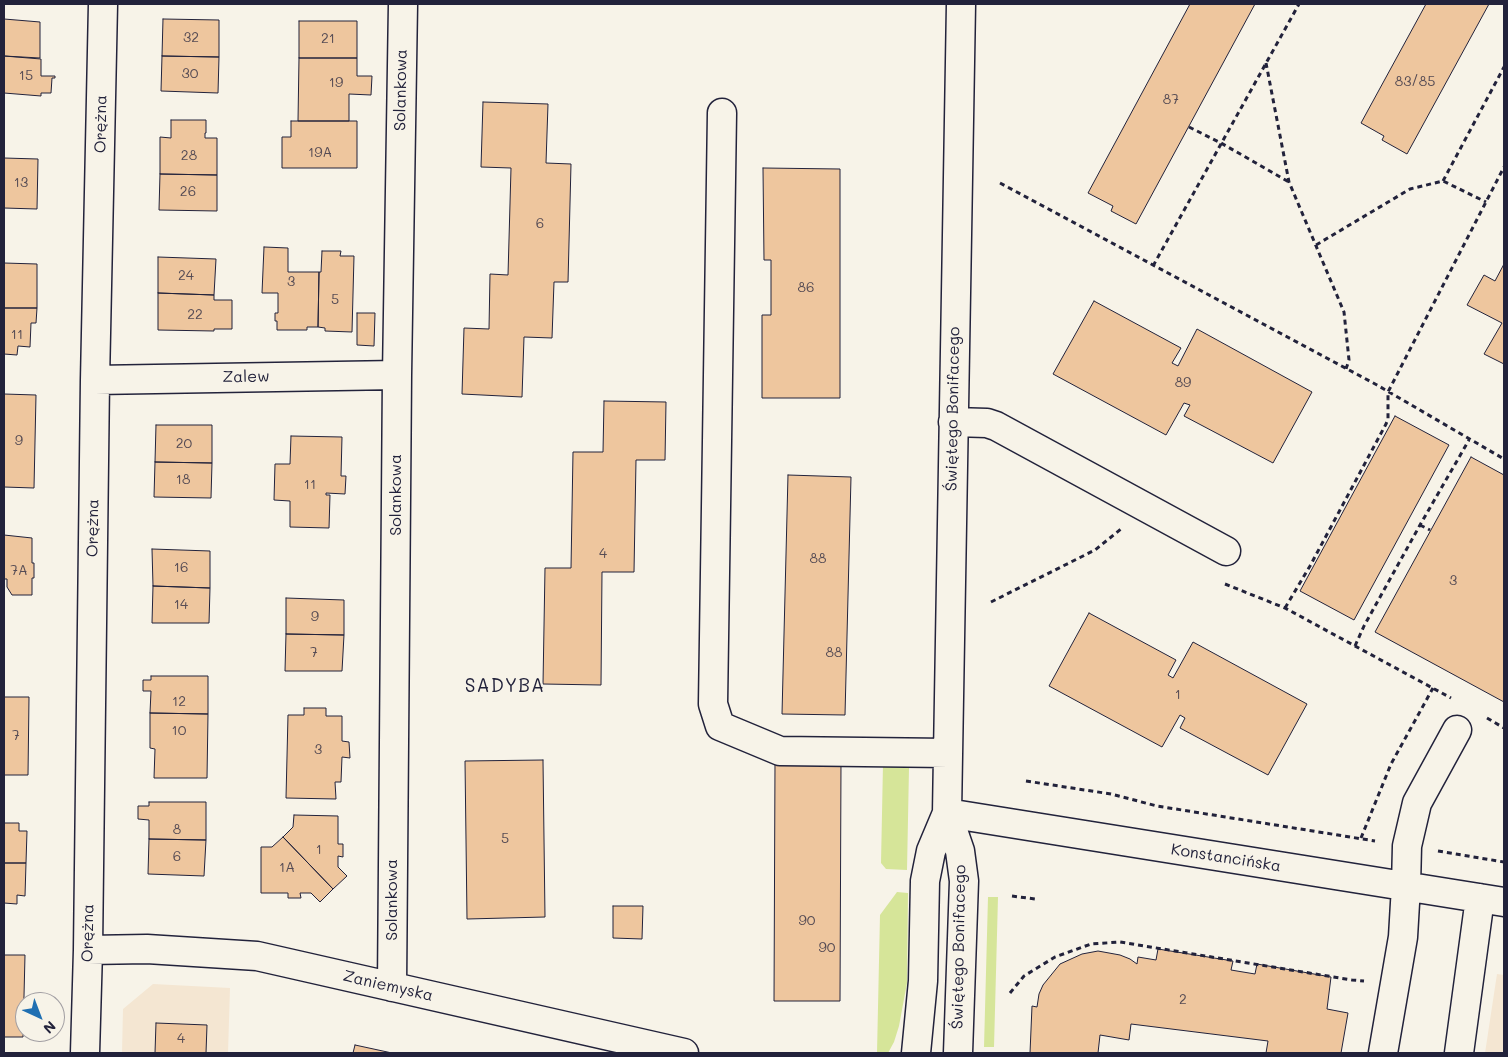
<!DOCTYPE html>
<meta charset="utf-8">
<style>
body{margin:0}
#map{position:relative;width:1508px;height:1057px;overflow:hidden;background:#f7f3e8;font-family:Mali,sans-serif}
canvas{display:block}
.frame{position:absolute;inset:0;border:5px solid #22223b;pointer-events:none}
.north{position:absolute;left:15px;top:992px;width:50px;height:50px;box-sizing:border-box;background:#f7f3e8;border:1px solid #a29fa3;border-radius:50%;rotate:137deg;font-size:14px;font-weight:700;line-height:20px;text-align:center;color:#22223b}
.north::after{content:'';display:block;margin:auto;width:18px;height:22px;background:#1f6fb2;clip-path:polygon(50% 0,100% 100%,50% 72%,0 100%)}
</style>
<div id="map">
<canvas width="1508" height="1057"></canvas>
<div class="frame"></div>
<div class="north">N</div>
</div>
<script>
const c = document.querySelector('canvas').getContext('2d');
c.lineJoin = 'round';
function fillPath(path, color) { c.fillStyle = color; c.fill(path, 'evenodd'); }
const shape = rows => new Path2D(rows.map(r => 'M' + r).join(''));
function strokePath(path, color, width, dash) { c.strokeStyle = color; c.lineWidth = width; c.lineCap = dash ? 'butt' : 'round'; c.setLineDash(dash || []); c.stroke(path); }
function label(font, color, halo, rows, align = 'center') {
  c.font = font + ' Mali,sans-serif'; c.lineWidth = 4; c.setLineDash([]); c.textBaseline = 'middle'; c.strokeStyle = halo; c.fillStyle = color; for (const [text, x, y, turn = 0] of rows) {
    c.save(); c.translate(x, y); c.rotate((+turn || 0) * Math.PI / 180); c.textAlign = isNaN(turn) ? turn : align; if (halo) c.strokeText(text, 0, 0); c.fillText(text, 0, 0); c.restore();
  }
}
fillPath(shape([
 [1497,974,1504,975,1504,1053,1485,1053],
 [153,984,230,988,228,1053,122,1053,123,1009]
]), '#f4e6d2');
fillPath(shape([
 [883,764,907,765,909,768,907,870,886,869,881,863],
 [897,892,908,893,907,983,899,1026,894,1042,888,1053,877,1053,880,915],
 [988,897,998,897,994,1047,984,1047]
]), '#d6e599');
const building = shape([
 [1190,4,1255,4,1136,224,1111,211,1113,206,1088,193,1190,4],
 [1426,4,1489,4,1407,154,1382,140,1384,136,1361,123,1426,4],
 [4,19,40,22,40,58,4,56,4,19],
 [163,19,219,20,219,57,162,56,163,19],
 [299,21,357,21,357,58,299,58,299,21],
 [4,56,41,59,41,76,55,76,55,78,52,78,51,93,41,93,41,96,4,93,4,56],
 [162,56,219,57,218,93,161,91,162,56],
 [299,58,357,58,357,76,372,76,371,95,349,94,349,121,298,121,299,58],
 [483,102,548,104,546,163,571,164,568,282,554,282,552,338,524,337,522,397,462,394,464,328,489,329,490,274,508,275,511,168,481,167,483,102],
 [171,120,206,120,206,133,205,133,205,138,217,138,217,175,160,174,160,137,171,138,171,120],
 [291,121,357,121,357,168,282,168,282,137,291,137,291,121],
 [4,158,38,159,37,209,4,208,4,158],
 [763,168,840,169,840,398,762,398,762,315,771,315,771,260,764,260,763,168],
 [160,174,217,175,217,211,159,210,160,174],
 [264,247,288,248,288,272,319,272,318,327,307,327,307,330,277,330,277,321,275,321,275,313,278,313,278,293,262,293,264,247],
 [322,251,341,251,340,256,354,256,352,332,325,331,325,328,318,327,319,272,321,272,322,251],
 [158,257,216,259,214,295,158,293,158,257],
 [4,263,37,264,37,308,4,308,4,263],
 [1504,264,1504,364,1484,354,1502,323,1467,305,1484,275,1495,281,1504,264],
 [158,293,214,295,214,300,232,300,232,329,214,329,214,331,158,330,158,293],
 [1094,301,1181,348,1172,363,1178,366,1197,329,1312,392,1273,463,1184,416,1190,405,1184,403,1166,435,1053,374,1094,301],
 [4,308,37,308,36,323,31,323,30,347,18,346,17,355,4,354,4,308],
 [357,313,375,313,374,346,357,345,357,313],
 [4,394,36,395,34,488,4,487,4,394],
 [604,401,666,402,665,460,636,460,634,572,602,572,601,685,543,684,545,568,571,568,573,452,603,452,604,401],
 [1395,416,1449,445,1354,620,1300,591,1395,416],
 [156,425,212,425,212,463,155,462,156,425],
 [291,436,342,437,341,476,346,476,345,494,326,493,326,495,330,495,329,528,290,527,290,501,274,500,275,464,290,464,291,436],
 [1471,457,1504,475,1504,702,1375,632,1471,457],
 [155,462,212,463,211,498,154,497,155,462],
 [788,475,851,477,845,715,782,714,788,475],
 [4,535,32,538,32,563,34,563,34,578,32,578,32,595,12,595,7,587,7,579,4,579,4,535],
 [152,549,210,551,210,588,153,586,152,549],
 [153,586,210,588,209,623,152,623,153,586],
 [286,598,344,600,344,635,286,634,286,598],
 [1089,613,1176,660,1168,675,1173,678,1193,642,1307,704,1268,775,1180,728,1185,718,1180,715,1162,747,1049,686,1089,613],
 [286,634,344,635,342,671,285,671,286,634],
 [151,676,208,676,208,714,150,713,151,691,143,691,143,680,151,680,151,676],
 [4,697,29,697,28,775,4,775,4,697],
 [304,708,326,708,326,716,342,716,342,741,349,742,350,758,342,757,341,782,335,782,336,799,286,798,288,715,304,715,304,708],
 [150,713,208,714,207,778,154,778,155,749,150,748,150,713],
 [543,760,545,917,467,919,465,761,543,760],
 [775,761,841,762,840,1001,774,1001,775,761],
 [149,802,206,802,206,840,149,839,149,820,138,819,138,806,149,806,149,802],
 [294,815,338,816,338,844,343,844,343,857,338,856,338,867,347,876,333,889,283,837,293,827,294,815],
 [4,823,19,823,19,831,27,831,26,863,4,863,4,823],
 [283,837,333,889,320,902,311,893,300,893,301,898,288,898,288,893,261,893,261,847,272,847,283,837],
 [149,839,206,840,204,876,148,874,149,839],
 [4,863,26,863,25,896,17,895,17,904,4,903,4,863],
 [613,906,643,906,642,939,613,938,613,906],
 [1158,949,1233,961,1231,970,1255,974,1257,964,1331,977,1327,1009,1348,1013,1341,1053,1266,1053,1268,1041,1131,1024,1129,1040,1100,1035,1098,1053,1030,1053,1032,1006,1037,1007,1039,994,1043,985,1060,964,1082,954,1098,951,1120,955,1130,959,1137,964,1138,957,1156,960,1158,949],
 [4,955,25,955,23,1037,4,1037,4,955],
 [156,1023,207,1025,206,1053,155,1053,156,1023],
 [355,1045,392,1053,353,1053,355,1045]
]);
fillPath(building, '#eec69e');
strokePath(building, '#22223b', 1);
const minor = shape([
 [722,113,713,704,720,726,780,751,948,753],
 [95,380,397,375],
 [953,422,987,423,996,426,1226,551],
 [947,813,1504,902],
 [88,950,147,949,257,956,684,1053],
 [392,987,397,375,403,4],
 [85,1053,88,950,95,380,103,4],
 [916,1053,923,981,925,881,931,851,947,813],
 [958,1053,964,881,960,851,947,813,961,4],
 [1383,1053,1403,937,1406,886,1407,846,1417,803,1457,730],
 [1459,1053,1480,898]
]);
strokePath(minor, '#22223b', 31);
strokePath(shape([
 [1266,63,1289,182,1344,312,1349,360,1346,369],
 [1189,127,1221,143,1289,182],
 [1443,181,1504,67],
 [1000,183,1377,385,1504,459],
 [1316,245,1410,189,1443,181,1486,202],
 [1153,266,1299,4],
 [1420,525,1430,530],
 [1225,584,1285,608,1451,698],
 [991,602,1095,550,1121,529],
 [1285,608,1310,566,1386,424,1388,419,1388,392,1504,167],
 [1355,646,1364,626,1420,525,1469,440],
 [1487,718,1504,728],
 [1026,781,1111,794,1157,806,1375,841],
 [1361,838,1391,764,1433,688],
 [1438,851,1504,862],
 [1012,896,1035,899],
 [1010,993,1024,976,1055,957,1091,944,1120,942,1352,980,1364,981]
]), '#22223b', 3, [5, 4]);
strokePath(minor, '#f7f3e8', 28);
label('14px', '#554b54', null, [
 ["32",191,38],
 ["21",328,39],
 ["30",190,74],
 ["15",26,76],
 ["83/85",1415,82],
 ["19",336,83],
 ["87",1171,100],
 ["19A",320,153],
 ["28",189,156],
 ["13",21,183],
 ["26",188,192],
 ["6",540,224],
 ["24",186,276],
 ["3",291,282],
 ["86",806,288],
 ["5",335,300],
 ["22",195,315],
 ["11",17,335],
 ["89",1183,383],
 ["9",19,441],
 ["20",184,444],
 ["18",183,480],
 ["11",310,485],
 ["4",603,554],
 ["88",818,559],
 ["16",181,568],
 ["7A",19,571],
 ["3",1453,581],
 ["14",181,605],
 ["9",315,617],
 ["7",314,653],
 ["88",834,653],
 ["1",1178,695],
 ["12",179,702],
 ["10",179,731],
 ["7",16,736],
 ["3",318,750],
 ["8",177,830],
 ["5",505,839],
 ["1",319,850],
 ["6",177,857],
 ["1A",287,868],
 ["90",807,921],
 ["90",827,948],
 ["2",1183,1000],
 ["4",181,1039]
]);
label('16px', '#22223b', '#f7f3e8', [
 ["Solankowa",401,90,-89],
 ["Orężna",101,124,-89],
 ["Zalew",246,377,-1],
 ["Świętego Bonifacego",953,409,-89],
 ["Solankowa",396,495,-90],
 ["Orężna",93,528,-89],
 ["Konstancińska",1226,858,9],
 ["Solankowa",392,900,-90],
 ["Orężna",88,933,-89],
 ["Świętego Bonifacego",959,947,-89],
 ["Zaniemyska",388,986,13]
]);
c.letterSpacing = '1px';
label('19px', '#22223b', '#f7f3e8', [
 ["SADYBA",505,686]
]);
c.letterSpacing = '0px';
</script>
